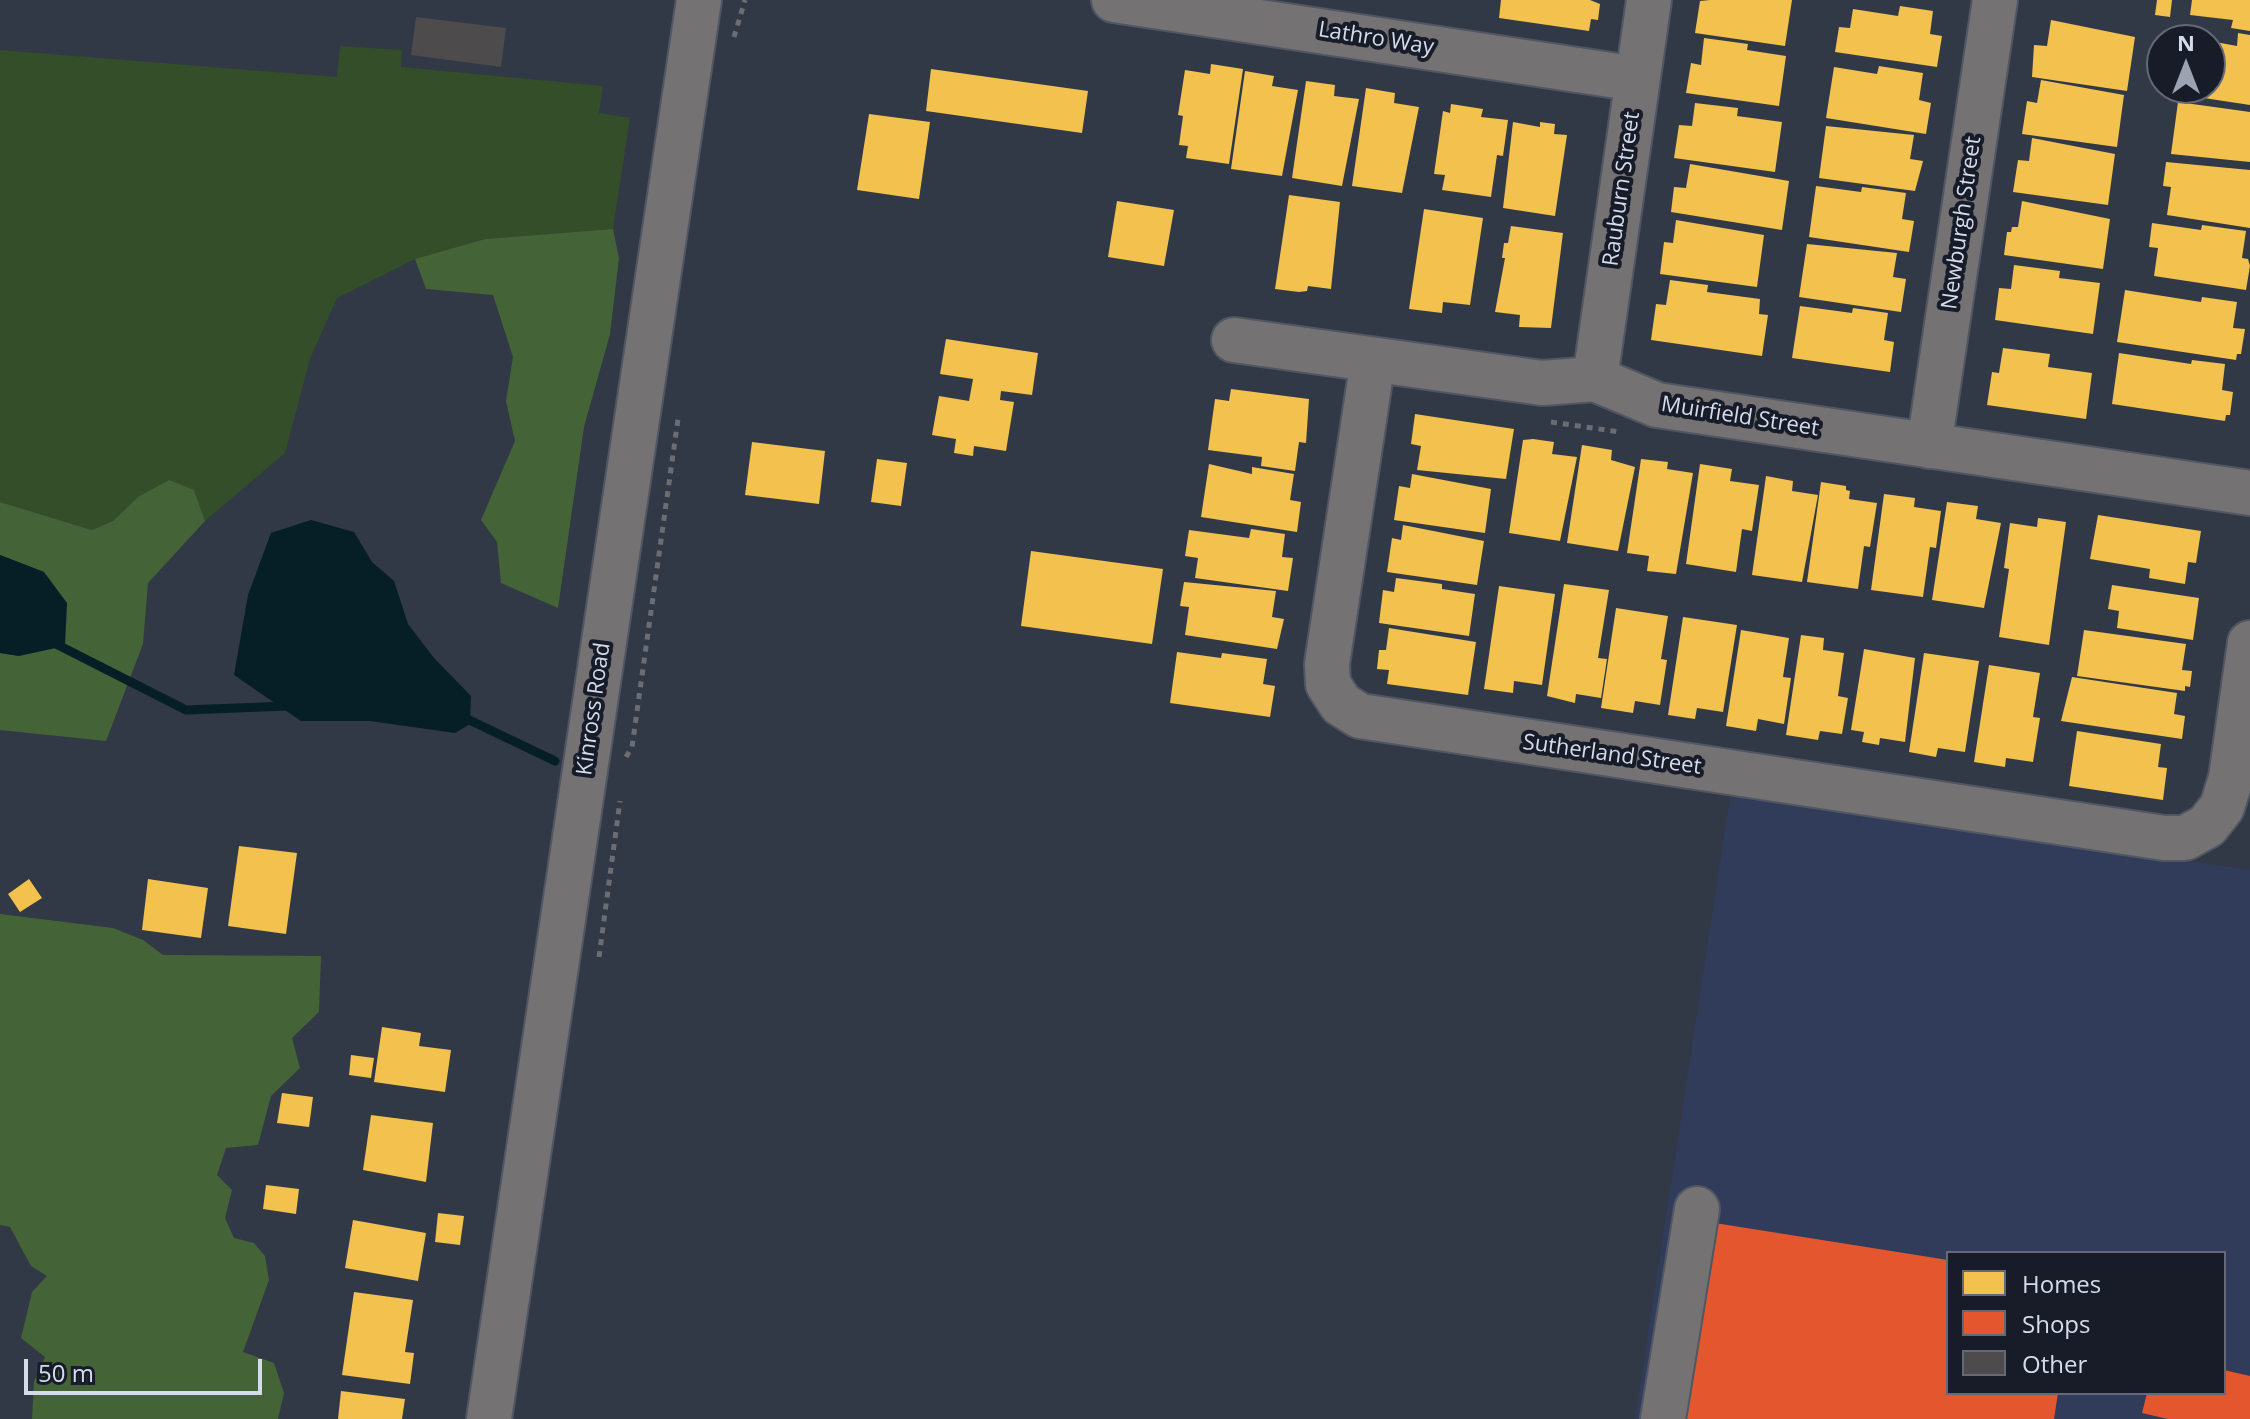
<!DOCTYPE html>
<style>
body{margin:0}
#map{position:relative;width:2250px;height:1419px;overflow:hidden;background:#313846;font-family:"Open Sans",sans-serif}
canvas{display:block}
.legend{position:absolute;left:1946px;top:1251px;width:280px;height:144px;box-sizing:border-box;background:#171c28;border:2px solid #636976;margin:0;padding:10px 14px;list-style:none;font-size:24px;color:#d4dcec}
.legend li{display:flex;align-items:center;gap:16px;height:40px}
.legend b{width:40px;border:2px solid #636976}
.north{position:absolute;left:2146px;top:24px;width:80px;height:80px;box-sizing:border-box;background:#171c28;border:2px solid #636976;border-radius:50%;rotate:0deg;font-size:22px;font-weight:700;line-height:32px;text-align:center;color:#d4dcec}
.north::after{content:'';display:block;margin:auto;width:28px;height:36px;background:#9ba3b2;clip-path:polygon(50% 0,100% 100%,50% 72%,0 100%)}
.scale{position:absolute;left:24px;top:1359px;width:238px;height:36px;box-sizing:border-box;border:4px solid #d4dcec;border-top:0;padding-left:10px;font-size:24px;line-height:28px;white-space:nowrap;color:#d4dcec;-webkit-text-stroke:6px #171c28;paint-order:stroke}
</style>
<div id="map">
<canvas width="2250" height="1419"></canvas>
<ul class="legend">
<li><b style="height:22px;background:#f2c14e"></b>Homes</li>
<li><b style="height:22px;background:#e4572e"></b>Shops</li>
<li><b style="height:22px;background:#4d4b4b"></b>Other</li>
</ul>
<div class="north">N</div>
<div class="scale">50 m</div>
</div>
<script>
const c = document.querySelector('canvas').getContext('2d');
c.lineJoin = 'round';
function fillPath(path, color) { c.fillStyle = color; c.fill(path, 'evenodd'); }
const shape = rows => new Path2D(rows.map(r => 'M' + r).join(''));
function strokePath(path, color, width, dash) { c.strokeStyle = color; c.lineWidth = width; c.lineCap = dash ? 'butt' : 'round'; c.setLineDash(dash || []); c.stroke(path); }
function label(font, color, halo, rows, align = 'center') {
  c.font = font + ' "Open Sans",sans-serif'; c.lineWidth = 8; c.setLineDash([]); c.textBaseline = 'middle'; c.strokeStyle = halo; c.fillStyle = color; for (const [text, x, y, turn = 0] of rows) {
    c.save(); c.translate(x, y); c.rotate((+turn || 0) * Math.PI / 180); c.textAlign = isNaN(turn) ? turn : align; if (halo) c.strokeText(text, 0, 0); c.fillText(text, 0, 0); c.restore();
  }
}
fillPath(shape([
 [1731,791,2250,870,2250,1419,1635,1419],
 [1948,1253,2224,1253,2224,1393,1948,1393]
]), '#303c5a');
fillPath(shape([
 [340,46,402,50,401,67,603,86,599,113,630,118,613,229,485,239,415,259,337,298,310,359,285,453,205,521,194,490,138,497,113,521,92,530,0,502,0,50,337,77]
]), '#334e29');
fillPath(shape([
 [613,229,619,258,610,334,584,427,558,608,501,583,497,542,481,520,515,441,506,401,513,357,493,295,426,289,415,259,485,239],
 [169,480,194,490,205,521,148,583,143,644,106,741,0,730,0,653,19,656,44,572,0,555,0,502,92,530,113,521,138,497],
 [0,914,113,928,143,940,163,955,321,956,319,1012,292,1038,300,1068,271,1096,258,1145,226,1148,217,1175,232,1190,225,1218,234,1238,254,1243,265,1256,269,1280,243,1352,274,1363,284,1393,278,1419,32,1419,34,1381,45,1357,21,1338,32,1292,47,1276,31,1266,10,1227,0,1225]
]), '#446437');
fillPath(shape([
 [311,520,354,532,372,562,394,581,408,624,434,658,471,696,470,724,455,733,370,721,301,721,234,675,248,595,271,533],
 [0,555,44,572,67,603,65,646,19,656,0,653]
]), '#061f27');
fillPath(shape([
 [1501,0,1590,0,1600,4,1598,20,1591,19,1589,31,1499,18],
 [1710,0,1792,0,1785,46,1695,33,1700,1],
 [2157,0,2172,0,2170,17,2155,15],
 [2192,0,2250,0,2250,31,2231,28,2233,20,2190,15],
 [1900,6,1933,11,1930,34,1942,36,1937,67,1835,52,1839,27,1850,28,1853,9,1898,16],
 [2051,20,2135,37,2127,91,2032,77,2034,45,2047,46],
 [2238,33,2250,35,2250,105,2171,93,2171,88,2210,88,2210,41,2237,46],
 [1704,38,1748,44,1747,50,1786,56,1779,106,1686,93,1691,63,1701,65],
 [1211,64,1243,69,1229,164,1186,158,1188,146,1179,145,1183,116,1178,115,1185,70,1210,74],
 [1879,66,1923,73,1919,100,1931,103,1926,134,1826,118,1834,67,1877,74],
 [931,69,1088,91,1082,133,926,111],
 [1245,71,1274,76,1272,86,1298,90,1282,176,1231,169],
 [2041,80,2124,95,2117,147,2022,134,2027,101,2037,103],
 [1306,81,1335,85,1334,96,1359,99,1342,186,1292,178],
 [1366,88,1395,93,1394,103,1419,107,1402,193,1352,186],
 [2178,102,2250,112,2250,162,2171,154],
 [1695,103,1738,108,1737,116,1782,122,1775,172,1674,158,1679,125,1692,126],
 [1451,104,1483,109,1481,117,1508,120,1503,156,1497,155,1491,197,1442,190,1445,175,1434,174,1443,111,1450,113],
 [869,114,930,122,919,199,857,190],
 [1513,122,1540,127,1540,122,1555,124,1554,134,1567,135,1555,216,1503,208],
 [1826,126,1914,135,1910,159,1923,161,1915,191,1819,178],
 [2032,138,2115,154,2108,205,2013,192,2018,160,2029,161],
 [2166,162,2250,170,2250,228,2167,215,2171,187,2163,186],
 [1690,164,1789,181,1782,230,1671,212,1674,187,1686,188],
 [1816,186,1861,192,1862,187,1906,193,1902,219,1914,221,1909,252,1809,237],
 [1289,195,1340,202,1331,289,1308,286,1307,291,1299,292,1275,289],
 [1117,201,1174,210,1164,266,1108,257],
 [2022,201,2110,219,2103,269,2004,255,2007,232,2011,232,2012,227,2018,227],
 [1424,209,1483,218,1470,305,1443,302,1442,313,1409,309],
 [1676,220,1764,235,1757,287,1660,274,1664,242,1673,243],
 [2152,223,2201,230,2202,225,2246,231,2242,258,2248,259,2250,266,2246,290,2154,276,2158,248,2149,247],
 [1511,226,1563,233,1551,328,1519,327,1520,315,1495,312,1505,258,1502,258,1504,243,1508,243],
 [1807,244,1897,253,1893,277,1906,279,1901,312,1799,297],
 [2014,265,2060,271,2059,278,2100,283,2093,334,1995,320,1999,288,2011,289],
 [1670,280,1708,285,1707,292,1760,299,1759,314,1768,315,1762,356,1651,340,1656,304,1666,305],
 [2125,290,2201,302,2202,297,2237,302,2233,328,2245,329,2241,354,2237,354,2236,360,2117,342],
 [1800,306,1852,313,1853,308,1888,313,1884,340,1894,342,1890,372,1792,358],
 [946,339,1038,353,1032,395,1001,391,1000,400,1014,402,1006,451,974,446,973,456,954,453,956,439,932,435,939,396,969,401,973,379,940,374],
 [2003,348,2050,354,2048,367,2092,373,2086,419,1987,405,1992,372,1999,373],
 [2119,353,2191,364,2192,360,2225,364,2222,390,2233,392,2230,415,2226,415,2225,421,2112,404],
 [1231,389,1309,399,1306,443,1299,442,1295,471,1261,466,1262,457,1208,450,1215,399,1229,401],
 [1415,414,1514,429,1506,479,1417,470,1421,446,1411,444],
 [1533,439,1554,442,1552,454,1577,457,1560,541,1509,533,1523,440],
 [752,442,825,451,819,504,745,495],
 [1582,445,1612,450,1611,460,1635,467,1618,551,1567,543],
 [877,459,907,463,901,506,871,502],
 [1641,459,1668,462,1667,469,1693,473,1676,574,1647,571,1649,556,1627,553],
 [1209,464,1252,474,1252,467,1294,474,1290,500,1301,502,1297,532,1201,517],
 [1700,464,1732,469,1730,481,1759,485,1752,531,1742,529,1736,572,1686,564],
 [1412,474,1491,489,1485,533,1394,520,1399,486,1410,488],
 [1766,476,1793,481,1792,491,1818,495,1802,582,1752,575],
 [1821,482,1846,486,1846,490,1850,491,1849,499,1877,503,1870,547,1864,546,1858,589,1807,582],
 [1884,494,1915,498,1914,507,1941,511,1936,548,1930,547,1923,597,1871,590],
 [1947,502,1978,506,1976,519,2001,523,1984,608,1932,600],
 [2098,515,2201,531,2196,563,2188,562,2185,584,2149,578,2150,569,2090,559],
 [2038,518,2066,522,2049,645,1999,637,2009,569,2004,568,2010,523,2037,527],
 [1403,525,1484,541,1477,585,1387,572,1392,538,1401,540],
 [1251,529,1285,534,1282,557,1293,558,1288,591,1195,578,1198,558,1185,556,1189,530,1249,538],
 [1031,551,1163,569,1152,644,1021,626],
 [1396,578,1442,584,1442,589,1475,594,1469,636,1379,623,1383,590,1394,592],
 [1184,582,1276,591,1272,617,1284,619,1277,649,1185,635,1189,607,1180,606],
 [1564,584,1609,590,1598,658,1607,659,1601,698,1576,694,1575,703,1547,696],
 [2112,585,2199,598,2193,640,2117,628,2119,611,2108,609],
 [1499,586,1555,594,1542,685,1514,681,1513,693,1484,689],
 [1616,608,1668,616,1661,659,1667,660,1660,705,1635,701,1633,713,1601,708],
 [1683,617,1737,625,1723,712,1697,708,1695,719,1668,715],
 [1389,628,1476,642,1468,695,1387,684,1389,670,1377,669,1379,650,1386,650],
 [1741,630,1789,638,1783,677,1791,678,1784,724,1758,719,1756,731,1726,726],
 [2084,630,2186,644,2182,670,2192,671,2190,687,2185,686,2185,691,2077,676],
 [1801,635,1824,638,1823,650,1844,653,1838,696,1848,698,1842,734,1820,731,1818,740,1786,735],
 [1864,649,1915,658,1905,742,1880,738,1879,745,1862,742,1864,732,1851,730],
 [1177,652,1221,658,1222,653,1267,659,1263,684,1275,686,1270,717,1170,703],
 [1924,653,1979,661,1965,752,1938,748,1936,757,1909,752],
 [1989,665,2040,673,2033,717,2040,718,2033,762,2006,758,2005,767,1974,762],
 [2072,677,2177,693,2174,714,2185,716,2182,739,2061,721],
 [2077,731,2161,744,2158,767,2167,768,2163,800,2069,786],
 [239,846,297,853,286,934,228,926],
 [29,879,42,898,20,912,8,894],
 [148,879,208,888,201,938,142,930],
 [382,1027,421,1033,419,1046,451,1050,445,1092,374,1082],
 [351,1055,374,1058,371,1078,349,1075],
 [282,1093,313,1097,309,1127,277,1123],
 [371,1115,433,1123,426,1182,363,1170],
 [266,1185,299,1189,296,1214,263,1209],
 [438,1213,464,1216,460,1245,435,1242],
 [353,1220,426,1233,418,1281,345,1268],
 [354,1292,413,1300,405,1352,414,1353,410,1384,342,1375],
 [341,1391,405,1399,402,1419,338,1419]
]), '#f2c14e');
fillPath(shape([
 [1715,1223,1948,1260,1948,1393,2058,1393,2054,1419,1684,1419],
 [2224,1370,2250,1376,2250,1419,2168,1419,2142,1413,2147,1393,2224,1393]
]), '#e4572e');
strokePath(shape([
 [56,644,186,710,288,706],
 [461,716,555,761]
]), '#061f27', 9);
fillPath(shape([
 [416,17,506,28,501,67,411,55]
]), '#4d4b4b');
const minor = shape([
 [1114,0,1637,79],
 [1234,340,1542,383,1595,379,1657,405,2250,493],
 [1373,360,1327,664,1328,684,1341,704,1360,716,2164,838,2185,838,2207,826,2222,807,2231,778,2250,643],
 [1595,379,1649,0],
 [1929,446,1995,0],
 [489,1419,699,0],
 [1663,1419,1697,1209]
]);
strokePath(minor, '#505662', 48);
strokePath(shape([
 [734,37,745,0],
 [1551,422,1620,432],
 [626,757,632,747,678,419],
 [599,957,620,801]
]), '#6c6d73', 5, [6, 6]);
strokePath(minor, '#757274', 44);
label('22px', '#d4dcec', '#171c28', [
 ["Lathro Way",1376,39,9],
 ["Rauburn Street",1622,189,-82],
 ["Newburgh Street",1962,223,-82],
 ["Muirfield Street",1740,417,9],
 ["Kinross Road",594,709,-82],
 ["Sutherland Street",1612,755,8]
]);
</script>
